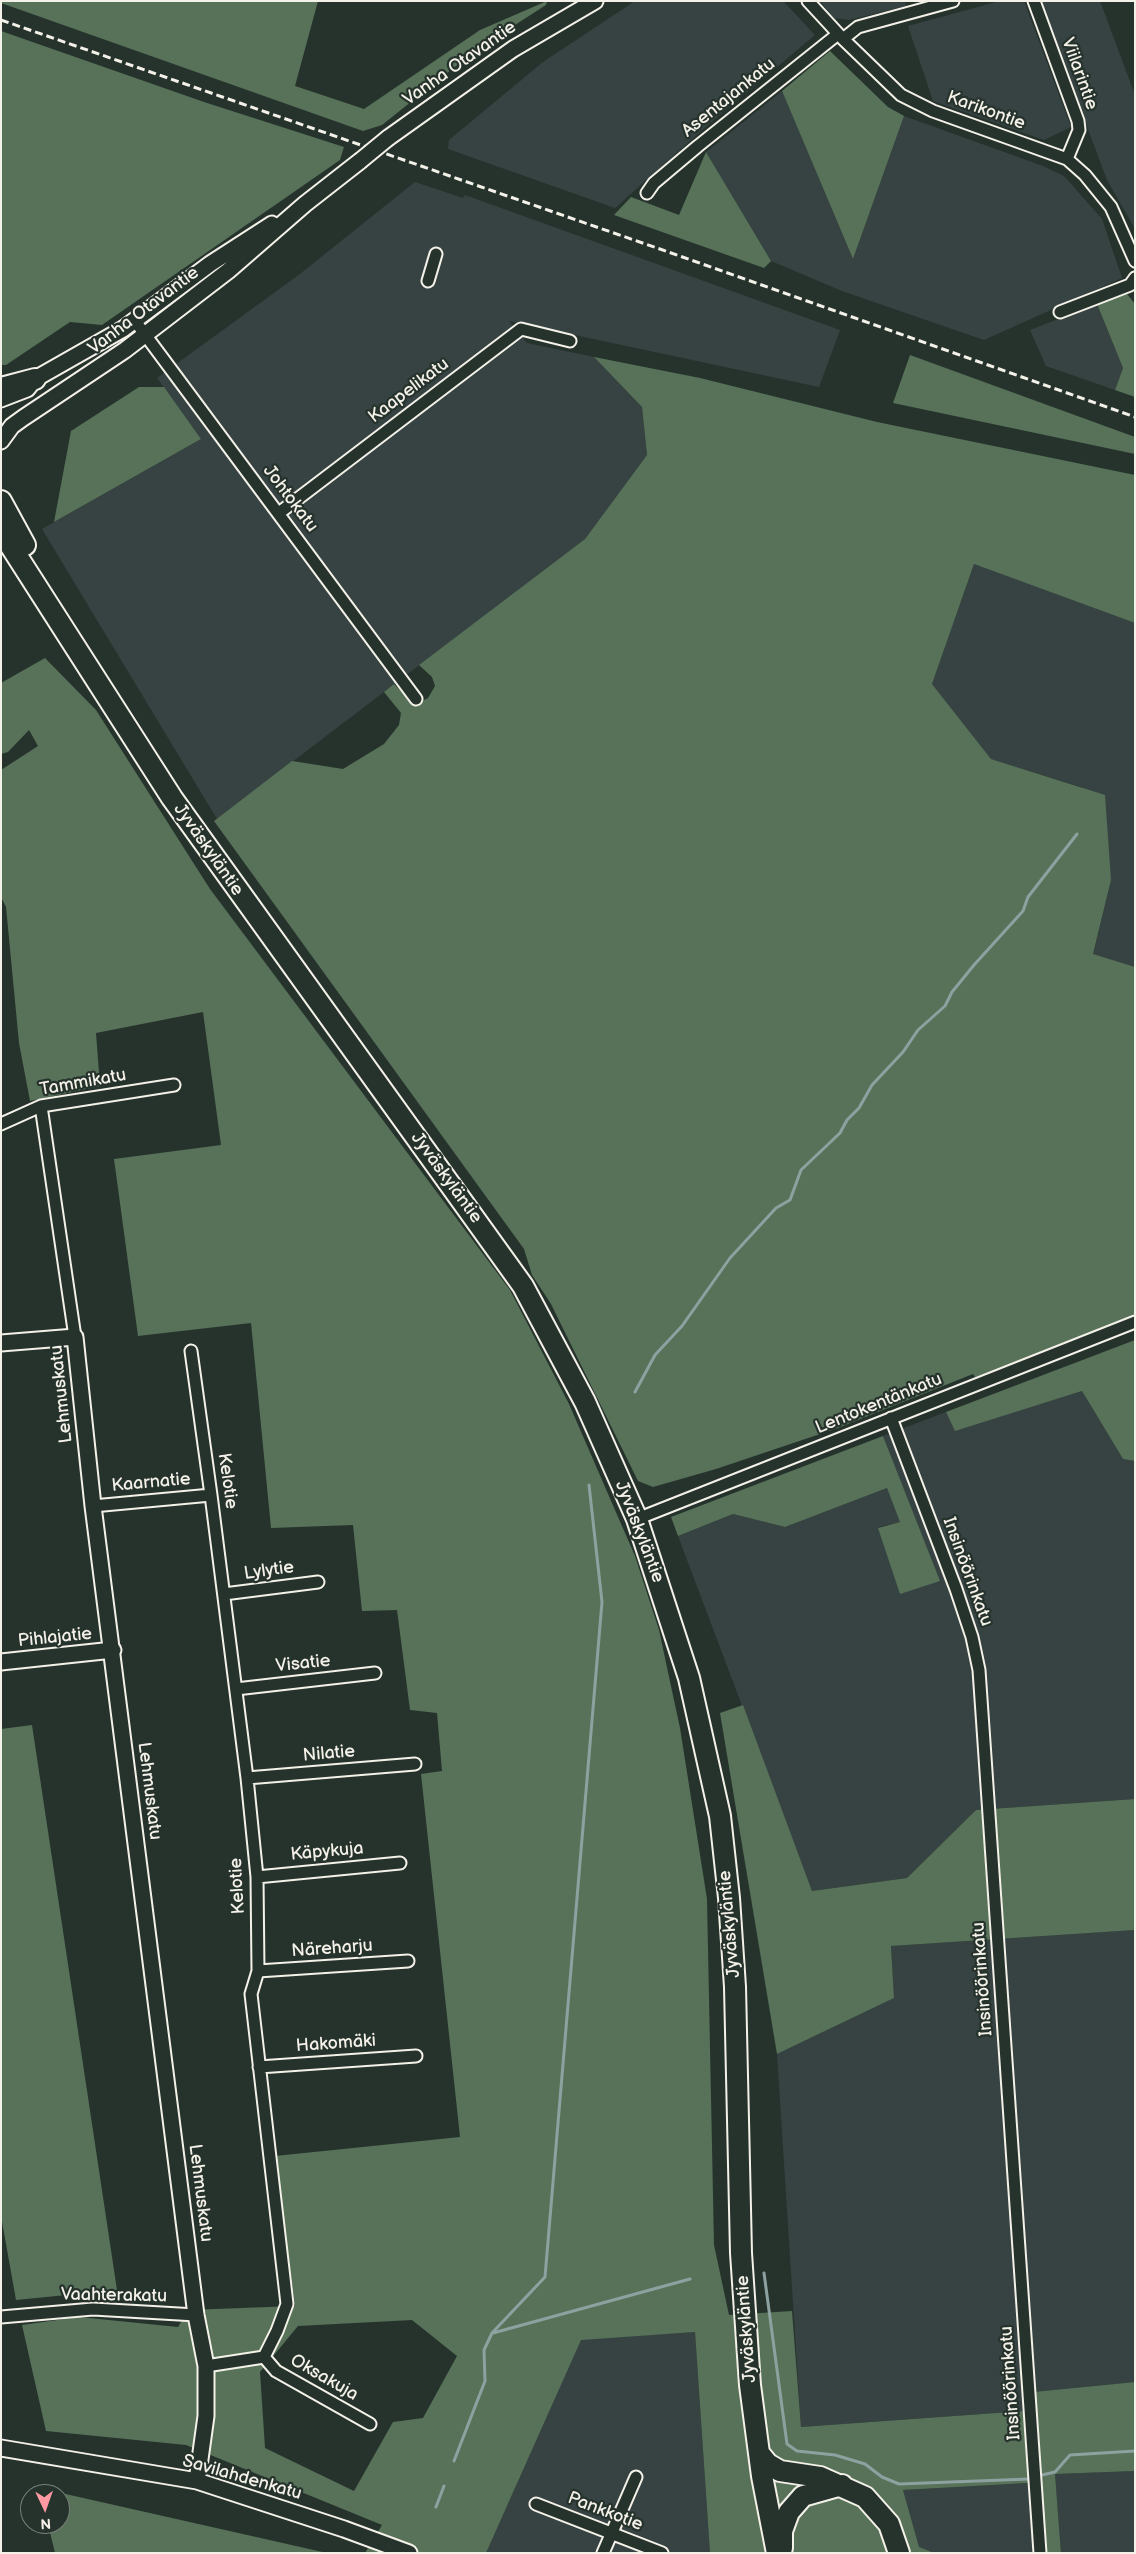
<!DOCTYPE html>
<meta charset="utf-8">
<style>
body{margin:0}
#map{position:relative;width:1136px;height:2554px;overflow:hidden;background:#26332d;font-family:"Balsamiq Sans",sans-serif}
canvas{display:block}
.frame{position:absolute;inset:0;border:2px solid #f4f1e8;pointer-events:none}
.north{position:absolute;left:20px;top:2484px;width:50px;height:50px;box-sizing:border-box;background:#26332d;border:1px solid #787f78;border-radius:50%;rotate:177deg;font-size:14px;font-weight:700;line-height:20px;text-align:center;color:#f4f1e8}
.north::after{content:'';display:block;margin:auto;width:18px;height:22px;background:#ff9aa2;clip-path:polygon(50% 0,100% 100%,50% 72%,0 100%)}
</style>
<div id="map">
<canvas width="1136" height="2554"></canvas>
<div class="frame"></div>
<div class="north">N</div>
</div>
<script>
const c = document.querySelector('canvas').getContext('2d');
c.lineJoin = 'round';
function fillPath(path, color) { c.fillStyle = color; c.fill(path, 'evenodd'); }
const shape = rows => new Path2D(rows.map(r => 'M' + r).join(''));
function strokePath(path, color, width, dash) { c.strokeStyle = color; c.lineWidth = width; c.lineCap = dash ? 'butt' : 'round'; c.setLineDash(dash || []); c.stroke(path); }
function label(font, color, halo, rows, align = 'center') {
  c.font = font + ' "Balsamiq Sans",sans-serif'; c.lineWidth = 4.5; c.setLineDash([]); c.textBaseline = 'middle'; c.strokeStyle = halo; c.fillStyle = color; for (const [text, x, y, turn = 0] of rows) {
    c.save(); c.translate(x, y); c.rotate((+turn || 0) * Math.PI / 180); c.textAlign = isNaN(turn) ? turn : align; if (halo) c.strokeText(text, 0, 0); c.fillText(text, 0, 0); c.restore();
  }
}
fillPath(shape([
 [635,1,783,1,815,35,709,124,615,208,448,149,449,140,543,62],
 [820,1,905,1,906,6,849,20,834,18],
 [1000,1,1024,1,1071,127,1044,140,933,101,908,26],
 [1040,1,1100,1,1135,95,1135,229,1107,180],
 [782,91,853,259,904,116,1043,166,1064,176,1102,219,1122,278,984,340,842,291,771,261,706,152],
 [415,182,463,198,465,195,840,330,819,387,509,321,527,343,594,357,642,407,647,455,585,539,217,819,42,529,201,439,157,378,300,274],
 [1097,304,1123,368,1115,390,1046,366,1030,330],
 [974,564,1135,623,1135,967,1093,955,1111,880,1081,787,991,759,932,684],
 [1082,1391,1123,1459,1135,1461,1135,1799,976,1810,907,1878,812,1891,678,1536,733,1514,785,1527,887,1488,901,1522,878,1527,940,1582,883,1436,946,1412,956,1430],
 [1135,1930,1135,2382,1023,2393,1024,2411,801,2427,777,2054,894,1998,891,1946],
 [695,2332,710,2553,486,2553,581,2339],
 [1135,2471,1135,2553,1061,2553,1055,2474],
 [1029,2483,1034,2553,934,2553,919,2548,903,2490]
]), '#374343');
fillPath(shape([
 [1,1,318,1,295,86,364,109,480,30,547,1,546,5,476,50,382,125,363,131,1,3],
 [1,31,204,102,344,147,340,160,102,325,70,322,6,365,1,365],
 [830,51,888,107,904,116,853,259,782,91],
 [706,152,771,261,764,268,614,215,631,197,679,215],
 [1127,294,1135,304,1135,397,1115,390,1123,368,1097,304],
 [910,355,1135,437,1135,454,893,403],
 [594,357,700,378,877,422,1135,475,1135,623,974,564,932,684,991,759,1105,795,1111,880,1093,954,1135,967,1135,1317,988,1373,975,1377,973,1374,838,1428,716,1469,653,1487,638,1481,551,1304,532,1275,524,1249,214,821,292,761,343,769,384,744,399,725,401,713,384,692,394,684,415,705,428,698,435,686,432,677,419,665,585,539,647,455,642,407],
 [139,387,164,387,201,439,54,522,71,431],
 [45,658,96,710,210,889,510,1290,569,1404,635,1556,659,1630,680,1728,707,1899,714,2245,729,2315,792,2311,801,2427,1024,2411,1023,2393,1135,2382,1135,2471,1055,2474,1061,2553,1035,2553,1028,2483,903,2490,919,2547,934,2553,710,2553,695,2332,581,2340,486,2553,365,2553,382,2525,186,2445,46,2431,22,2325,79,2317,178,2327,188,2310,295,2306,275,2156,460,2137,421,1774,442,1771,437,1713,410,1710,397,1610,362,1611,353,1525,271,1528,251,1323,138,1336,114,1159,221,1145,203,1012,96,1033,100,1086,30,1101,19,1043,6,907,1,897,1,770,38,746,29,730,8,752,1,754,1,683],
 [412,2320,457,2356,423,2418,393,2422,354,2491,265,2448,260,2372,298,2326],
 [1135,1340,1135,1461,1123,1459,1082,1391,955,1431,946,1412],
 [883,1436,940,1581,900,1594,878,1528,900,1522,887,1488,785,1527,733,1514,678,1536,671,1517],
 [743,1705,812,1891,907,1878,976,1810,1135,1799,1135,1930,891,1946,894,1998,777,2054,720,1713],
 [32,1725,117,2290,16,2300,1,2216,1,1729],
 [39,2488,327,2553,55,2553,48,2524,60,2524,60,2494,40,2494]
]), '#577259');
strokePath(shape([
 [635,1392,655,1355,682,1326,730,1258,776,1208,790,1200,801,1170,840,1133,847,1120,859,1108,872,1085,903,1052,918,1030,945,1006,952,992,974,965,1023,911,1028,897,1077,834],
 [764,2273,787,2444,797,2451,835,2455,865,2464,882,2477,899,2484,1029,2479],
 [493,2333,690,2279],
 [454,2461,485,2381,484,2350,492,2333,545,2277,602,1602,589,1485],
 [1042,2475,1055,2472,1070,2455,1135,2451],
 [436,2507,444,2486]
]), '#8da1a0', 3);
const street = shape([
 [808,1,843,39,901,95,933,111,1067,159,1085,175,1111,207,1135,261],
 [1034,1,1078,121,1079,130,1067,159],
 [843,39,858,27,953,1],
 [647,193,654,183,698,146,838,34],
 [428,281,436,254],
 [1060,312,1130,285,1135,278],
 [135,321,416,699],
 [279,513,521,329,570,341],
 [41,1106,75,1337],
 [1,1124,41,1106,174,1085],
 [191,1351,211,1495,247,1778,257,1877,258,1971,251,1994,287,2304,277,2331,264,2357,206,2366],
 [891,1418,956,1589,972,1637,979,1670,1040,2553],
 [93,1506,211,1495],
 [637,1519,1135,1322],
 [224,1594,318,1582],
 [236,1689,375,1673],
 [247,1778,415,1764],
 [257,1877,400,1863],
 [258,1971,408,1961],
 [259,2067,416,2056],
 [1,2317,93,2309,196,2315],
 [264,2357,276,2371,370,2424],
 [536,2504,662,2553],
 [603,2553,636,2477]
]);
const secondary = shape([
 [388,138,513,49,595,1],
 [1,399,27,389,35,379,123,329,210,264,272,224],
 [1,441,12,426,23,418,125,350,228,271,305,204,360,161],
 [1,1343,75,1337,93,1506,196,2315,206,2366,206,2416,197,2481],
 [1,1662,113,1650],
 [1,2448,197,2481,344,2529,409,2553]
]);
const highway = shape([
 [1,388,35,379],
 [1,501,25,545],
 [1,531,172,798,523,1286,585,1402,637,1519,689,1678,720,1816,729,1898,735,1987,741,2253,750,2385,762,2476,777,2553],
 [759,2453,768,2464,780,2471,820,2477,865,2497,889,2524,899,2553],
 [782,2548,782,2531,789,2512,803,2496,842,2485]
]);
strokePath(street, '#f4f1e8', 15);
strokePath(secondary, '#f4f1e8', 19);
strokePath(highway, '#f4f1e8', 24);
strokePath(street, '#26332d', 11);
strokePath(secondary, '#26332d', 15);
strokePath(highway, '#26332d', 20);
strokePath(shape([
 [1,20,657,248,1135,417]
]), '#f4f1e8', 3, [8, 4]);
const secondaryBridge = shape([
 [360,161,388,138]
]);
strokePath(secondaryBridge, '#f4f1e8', 19, []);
strokePath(secondaryBridge, '#26332d', 15);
label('18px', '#f4f1e8', '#26332d', [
 ["Vanha Otavantie",460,64,-35],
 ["Viilarintie",1079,74,70],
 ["Asentajankatu",729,98,-39],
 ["Karikontie",986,111,20],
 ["Vanha Otavantie",144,311,-37],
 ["Kaapelikatu",409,391,-37],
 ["Johtokatu",290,499,53],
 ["Jyväskyläntie",208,850,55],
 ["Tammikatu",83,1083,-10],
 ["Jyväskyläntie",446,1178,54],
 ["Lehmuskatu",62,1394,-96],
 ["Lentokentänkatu",879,1404,-22],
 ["Kelotie",227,1481,82],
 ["Kaarnatie",151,1483,-5],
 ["Jyväskyläntie",639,1532,69],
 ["Lylytie",269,1571,-8],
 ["Insinöörinkatu",967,1572,70],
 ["Pihlajatie",55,1638,-6],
 ["Visatie",303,1664,-6],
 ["Nilatie",329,1754,-5],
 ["Lehmuskatu",149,1791,83],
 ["Käpykuja",327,1852,-5],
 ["Kelotie",238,1886,-93],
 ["Jyväskyläntie",730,1924,-95],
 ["Näreharju",332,1949,-4],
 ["Insinöörinkatu",983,1979,-94],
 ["Hakomäki",336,2044,-4],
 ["Lehmuskatu",200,2193,83],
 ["Vaahterakatu",114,2296,1],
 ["Jyväskyläntie",747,2329,-94],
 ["Oksakuja",324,2378,30],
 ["Insinöörinkatu",1011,2383,-94],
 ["Savilahdenkatu",242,2478,16],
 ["Pankkotie",605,2512,21]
]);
</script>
